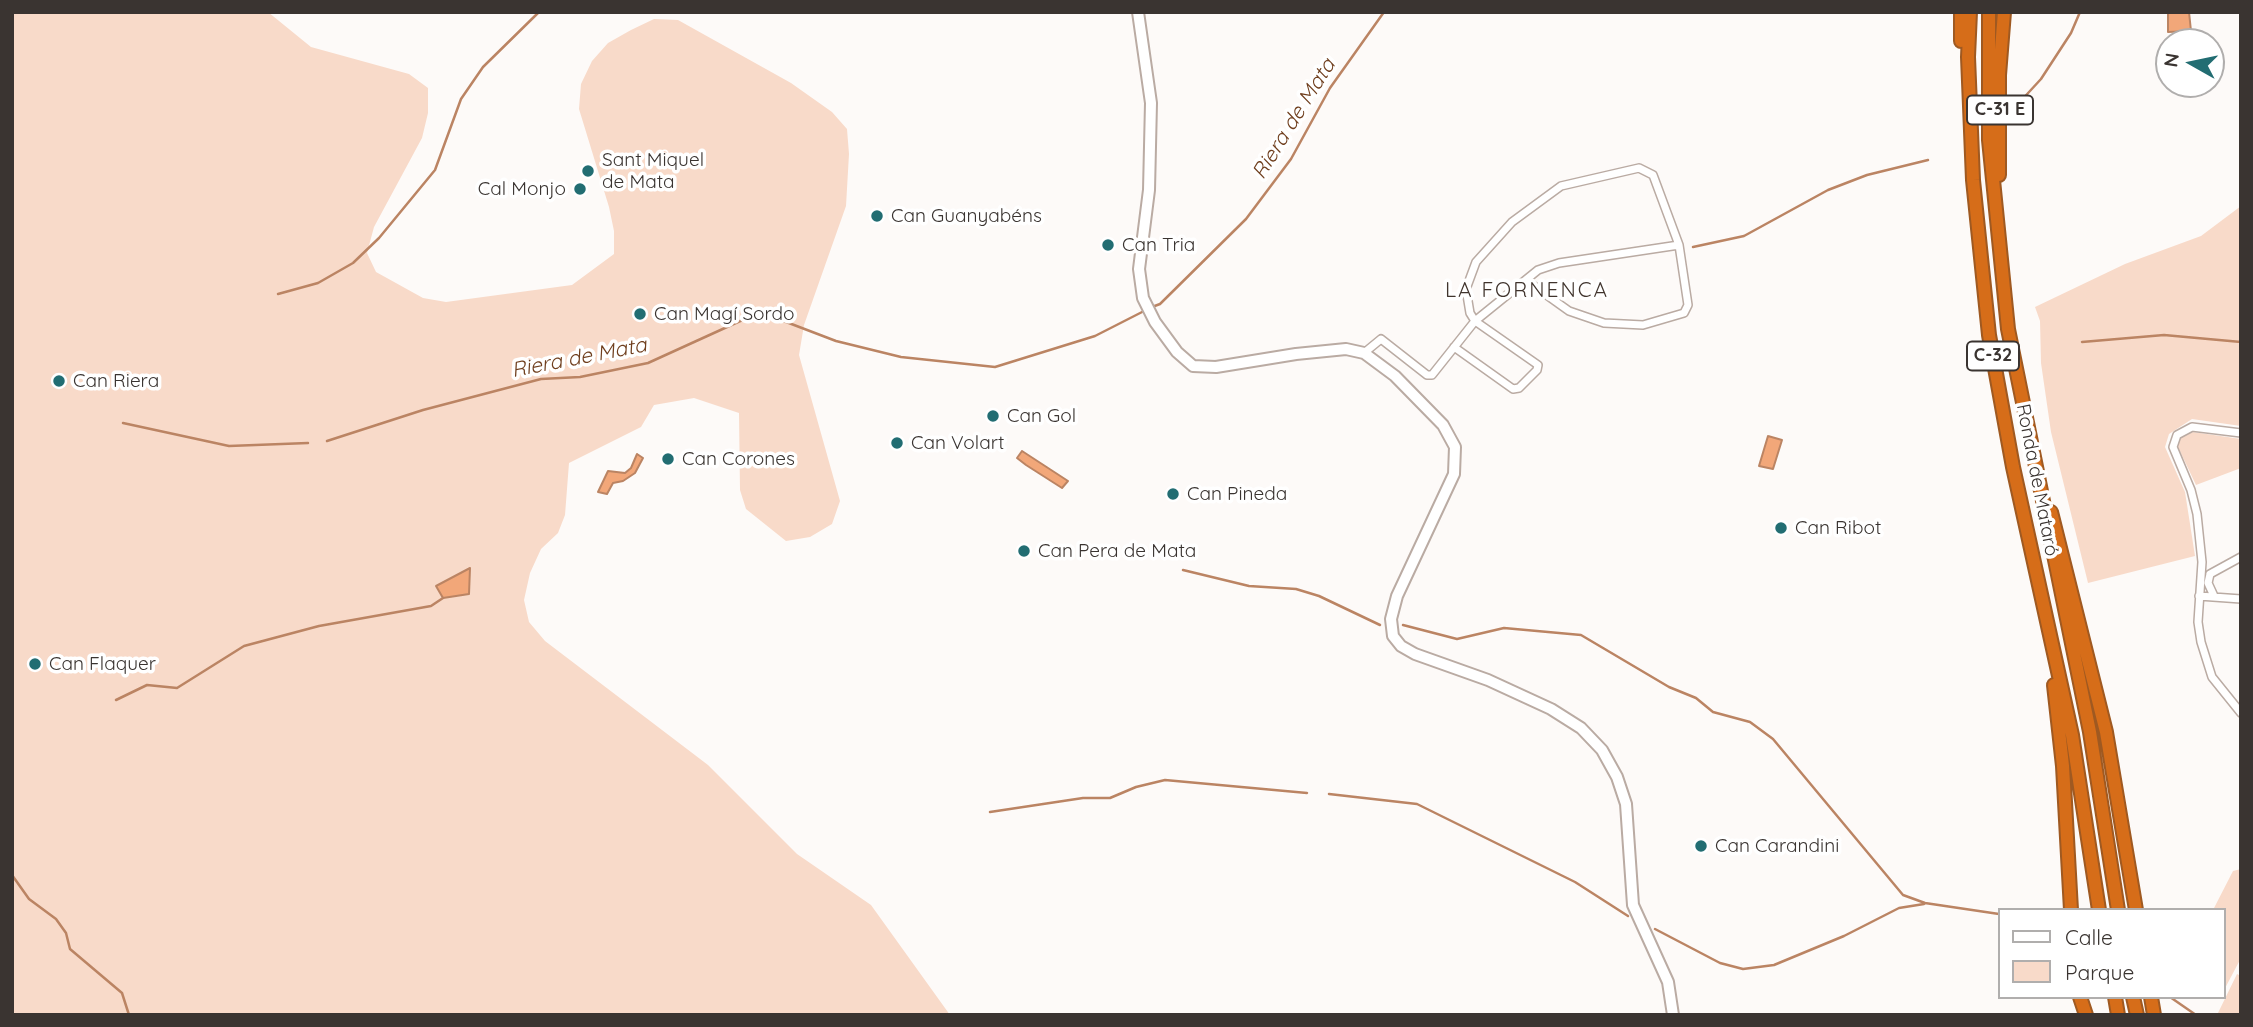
<!DOCTYPE html>
<meta charset="utf-8">
<style>
body{margin:0}
#map{position:relative;width:2253px;height:1027px;overflow:hidden;background:#fdfaf8;font-family:Quicksand,sans-serif}
canvas{display:block}
.frame{position:absolute;inset:0;border:14px solid #3a3431;pointer-events:none}
.legend{position:absolute;left:1998px;top:908px;width:228px;height:91px;box-sizing:border-box;background:#fff;border:2px solid #b0aead;margin:0;padding:9px 12px;list-style:none;font-size:21px;color:#3a3431}
.legend li{display:flex;align-items:center;gap:14px;height:35px}
.legend b{width:35px;border:2px solid #b0aead}
.north{position:absolute;left:2155px;top:28px;width:70px;height:70px;box-sizing:border-box;background:#fff;border:2px solid #b0aead;border-radius:50%;rotate:279deg;font-size:19px;font-weight:700;line-height:28px;text-align:center;color:#3a3431}
.north::after{content:'';display:block;margin:auto;width:24px;height:32px;background:#226d72;clip-path:polygon(50% 0,100% 100%,50% 72%,0 100%)}
</style>
<div id="map">
<canvas width="2253" height="1027"></canvas>
<div class="frame"></div>
<ul class="legend">
<li><b style="height:9px;background:#fff"></b>Calle</li>
<li><b style="height:19px;background:#f8dac9"></b>Parque</li>
</ul>
<div class="north">N</div>
</div>
<script>
const c = document.querySelector('canvas').getContext('2d');
c.lineJoin = 'round';
function fillPath(path, color) { c.fillStyle = color; c.fill(path, 'evenodd'); }
const shape = rows => new Path2D(rows.map(r => 'M' + r).join(''));
function strokePath(path, color, width, dash) { c.strokeStyle = color; c.lineWidth = width; c.lineCap = dash ? 'butt' : 'round'; c.setLineDash(dash || []); c.stroke(path); }
function label(font, color, halo, rows, align = 'center') {
  c.font = font + ' Quicksand,sans-serif'; c.lineWidth = 7; c.setLineDash([]); c.textBaseline = 'middle'; c.strokeStyle = halo; c.fillStyle = color; for (const [text, x, y, turn = 0] of rows) {
    c.save(); c.translate(x, y); c.rotate((+turn || 0) * Math.PI / 180); c.textAlign = isNaN(turn) ? turn : align; if (halo) c.strokeText(text, 0, 0); c.fillText(text, 0, 0); c.restore();
  }
}
fillPath(shape([
 [12,12,268,12,311,47,409,74,428,88,428,113,422,138,374,227,367,253,376,272,423,298,446,302,572,285,614,254,614,231,609,207,579,109,581,84,592,61,608,43,631,30,654,19,678,20,791,83,832,112,847,129,849,154,846,206,804,325,799,355,840,501,832,524,810,537,786,541,746,509,740,490,739,413,694,398,654,405,641,427,569,463,565,515,558,533,541,549,530,573,524,600,529,622,545,641,708,765,797,854,871,905,950,1015,12,1015],
 [2241,206,2241,426,2192,419,2169,434,2165,447,2185,492,2195,556,2088,583,2051,432,2041,363,2040,321,2035,307,2125,264,2201,236],
 [2193,432,2241,439,2241,468,2196,485,2178,447,2180,438],
 [2241,869,2241,958,2223,992,2223,910,2213,910,2233,871],
 [2237,974,2241,976,2241,1015,2217,1015]
]), '#f8dac9');
const water = shape([
 [2168,12,2189,12,2191,31,2168,32,2168,12],
 [1768,436,1782,440,1773,469,1759,466,1768,436],
 [1022,451,1068,481,1062,488,1026,465,1017,458,1022,451],
 [637,454,643,458,635,473,623,481,613,483,607,494,598,492,608,471,625,473,631,468,637,454],
 [470,568,469,594,443,598,436,586,470,568]
]);
fillPath(water, '#f2a779');
strokePath(water, '#bb8463', 2);
strokePath(shape([
 [2018,104,2041,79,2071,33,2080,12],
 [1693,247,1744,236,1828,190,1867,175,1928,160],
 [278,294,318,283,353,263,379,238,435,170,461,99,483,67,539,12],
 [1152,307,1160,304,1246,219,1291,159,1330,88,1384,12],
 [2082,342,2164,335,2241,342],
 [123,423,229,446,308,443],
 [327,441,423,410,541,379,580,377,648,363,760,312,836,341,901,357,995,367,1095,336,1146,310],
 [1183,570,1249,586,1296,589,1319,596,1380,625],
 [1403,625,1457,639,1504,628,1581,635,1669,687,1696,698,1713,712,1750,722,1773,739,1903,895,1925,903,1999,914],
 [116,700,147,685,177,688,244,646,319,626,431,606,443,598],
 [1329,794,1417,804,1575,882,1628,916],
 [990,812,1083,798,1110,798,1136,787,1165,780,1307,793],
 [12,875,29,899,56,919,66,933,70,949,122,993,129,1015],
 [1655,929,1720,963,1743,969,1774,965,1844,936,1899,908,1924,904],
 [2170,997,2196,1015]
]), '#bb8463', 2.5);
const street = shape([
 [1454,347,1513,389,1519,388,1537,370,1538,365,1475,321,1470,313,1466,289,1476,262,1512,222,1561,186,1639,168,1653,175,1679,245,1688,305,1684,313,1643,325,1604,323,1569,311,1527,281],
 [1364,353,1381,339,1427,375,1432,375,1475,321,1538,270,1559,263,1679,245],
 [2241,433,2192,427,2177,435,2173,447,2191,490,2197,514,2202,562,2198,622,2201,642,2212,677,2241,713],
 [2210,574,2241,557],
 [2210,574,2208,583,2214,596],
 [2199,596,2241,599]
]);
const secondary = shape([
 [1138,12,1151,103,1149,190,1139,269,1143,298,1155,322,1177,352,1193,366,1216,367,1296,354,1346,349,1364,353,1395,376,1443,425,1455,447,1454,474,1397,596,1391,619,1393,636,1401,646,1415,654,1488,680,1551,709,1581,728,1602,750,1617,777,1626,804,1633,905,1668,982,1673,1015]
]);
const highway = shape([
 [1970,12,1968,57,1973,180,1989,335,2013,467,2072,735,2099,910],
 [1989,12,1989,140,2008,329,2090,732,2118,910],
 [1961,41,1961,12],
 [1999,175,1999,75,2004,12],
 [2051,512,2106,732,2136,910],
 [2054,685,2063,766,2071,910],
 [2080,997,2086,1015],
 [2115,997,2118,1015],
 [2133,997,2137,1015],
 [2151,997,2154,1015]
]);
strokePath(street, '#baaba3', 10);
strokePath(secondary, '#baaba3', 14);
strokePath(highway, '#9f5921', 16);
strokePath(street, '#fff', 7);
strokePath(secondary, '#fff', 10);
strokePath(highway, '#d66d19', 12);
for (const [x, y, r, color] of [
 [588,171,7,"#226d72"],
 [580,189,7,"#226d72"],
 [877,216,7,"#226d72"],
 [1108,245,7,"#226d72"],
 [640,314,7,"#226d72"],
 [59,381,7,"#226d72"],
 [993,416,7,"#226d72"],
 [897,443,7,"#226d72"],
 [668,459,7,"#226d72"],
 [1173,494,7,"#226d72"],
 [1781,528,7,"#226d72"],
 [1024,551,7,"#226d72"],
 [35,664,7,"#226d72"],
 [1701,846,7,"#226d72"]
]) { const dot = new Path2D(); dot.arc(x, y, r, 0, 2 * Math.PI); c.fillStyle = color; c.fill(dot); strokePath(dot, '#fff', 2.5); }
for (const [x, y, w] of [
 [2000,110,66],
 [1993,356,52]
]) { const box = new Path2D(); box.roundRect(x - w / 2, y - 14.5, w, 29, 5); c.fillStyle = '#fff'; c.fill(box); strokePath(box, '#3a3431', 2); }
label('bold 18px', '#3a3431', null, [
 ["C-31 E",2000,110],
 ["C-32",1993,356]
]);
label('19px', '#3a3431', '#fff', [
 ["Sant Miquel",602,160],
 ["de Mata",602,182],
 ["Cal Monjo",566,189,"right"],
 ["Can Guanyabéns",891,216],
 ["Can Tria",1122,245],
 ["Can Magí Sordo",654,314],
 ["Can Riera",73,381],
 ["Can Gol",1007,416],
 ["Can Volart",911,443],
 ["Can Corones",682,459],
 ["Can Pineda",1187,494],
 ["Can Ribot",1795,528],
 ["Can Pera de Mata",1038,551],
 ["Can Flaquer",49,664],
 ["Can Carandini",1715,846]
], 'left');
label('19px', '#3a3431', '#fff', [
 ["Ronda de Mataró",2037,480,79]
]);
label('italic 21px', '#6f3e1d', '#fff', [
 ["Riera de Mata",1294,119,-58],
 ["Riera de Mata",579,358,-11]
]);
c.letterSpacing = '2px';
label('21px', '#40342d', '#fff', [
 ["LA FORNENCA",1527,291]
]);
c.letterSpacing = '0px';
</script>
